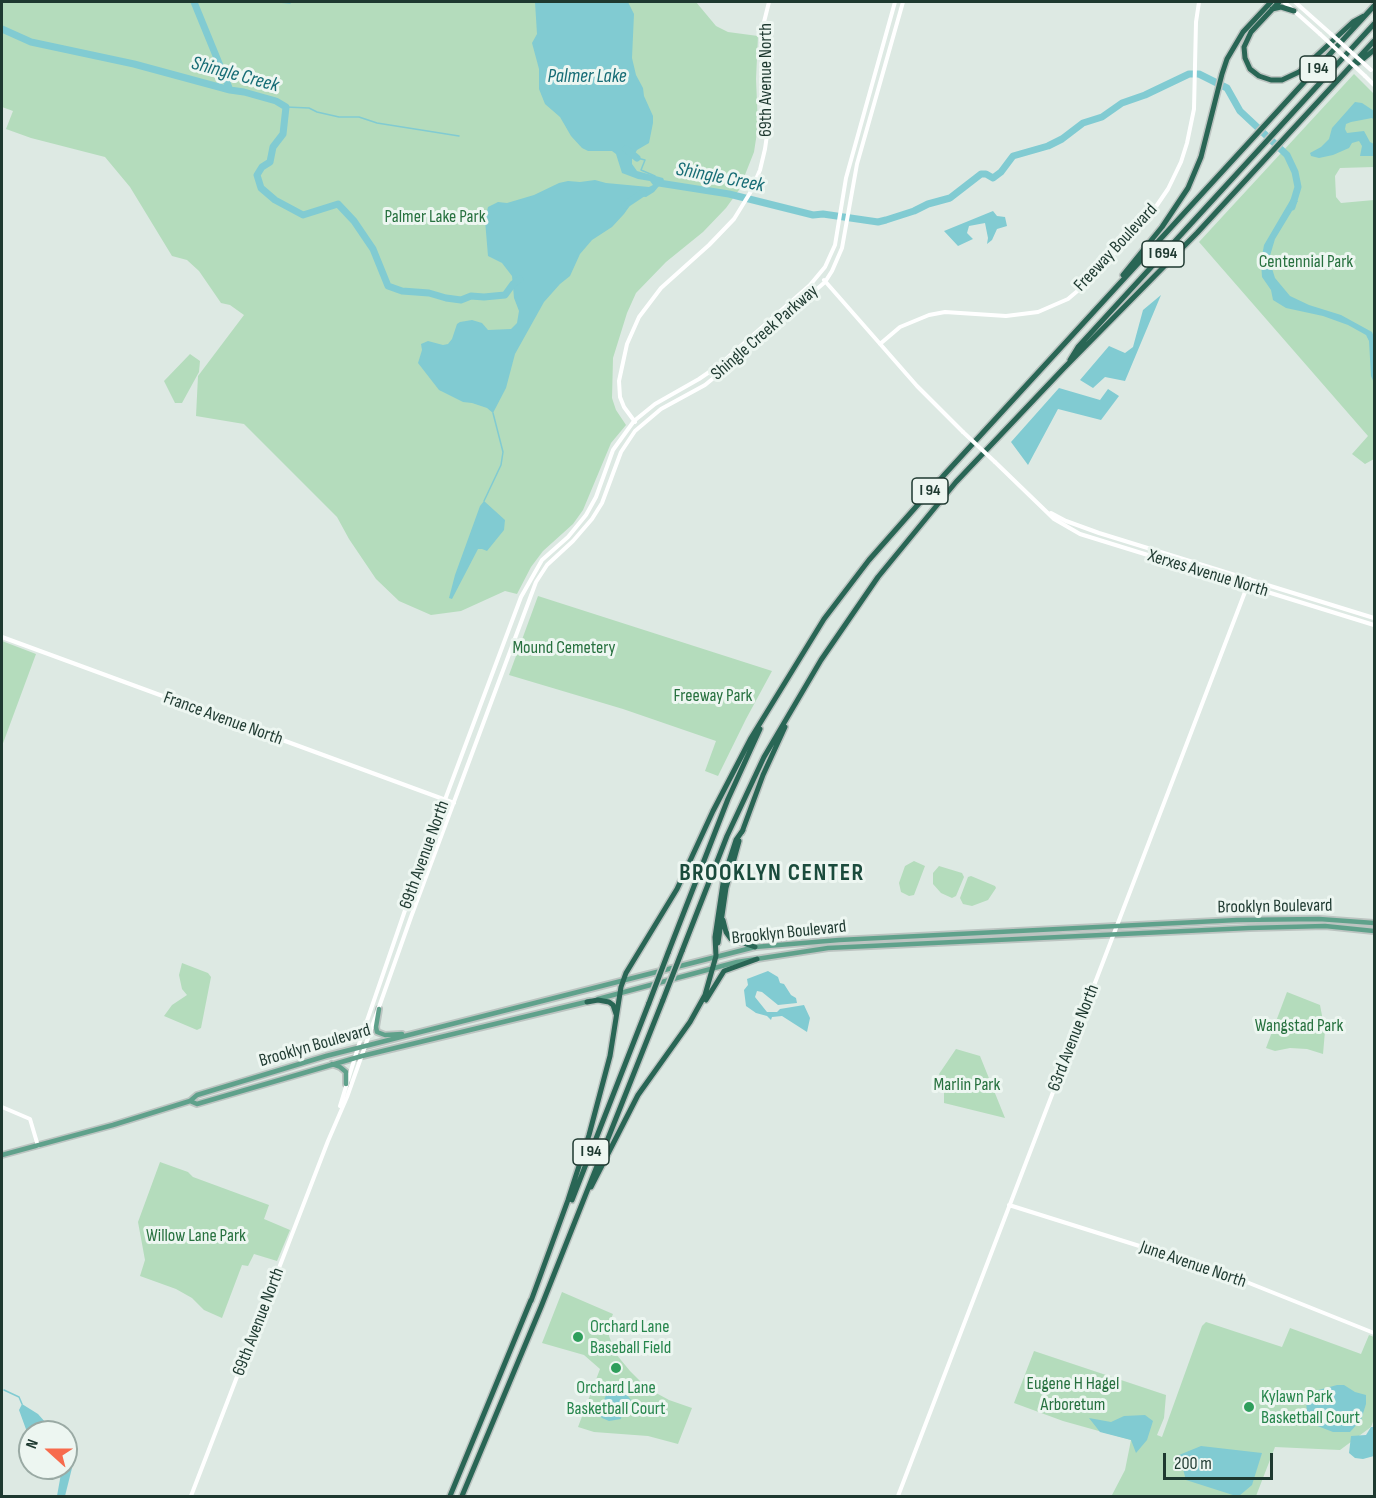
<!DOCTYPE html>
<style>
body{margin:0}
#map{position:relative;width:1376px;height:1498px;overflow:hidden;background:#dde9e3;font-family:"Sofia Sans Condensed",sans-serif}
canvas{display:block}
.frame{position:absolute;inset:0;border:3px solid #1e3930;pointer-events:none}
.north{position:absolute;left:18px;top:1420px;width:60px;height:60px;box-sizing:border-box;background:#edf6f1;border:2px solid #9aaaa4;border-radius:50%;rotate:291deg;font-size:16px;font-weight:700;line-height:24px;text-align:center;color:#1e3930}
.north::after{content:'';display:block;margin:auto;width:21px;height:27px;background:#f76b4d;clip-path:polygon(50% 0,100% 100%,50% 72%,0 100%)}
.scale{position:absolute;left:1163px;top:1453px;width:110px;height:27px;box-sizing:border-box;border:3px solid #1e3930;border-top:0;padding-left:8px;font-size:18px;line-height:21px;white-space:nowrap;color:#1e3930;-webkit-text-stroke:4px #edf6f1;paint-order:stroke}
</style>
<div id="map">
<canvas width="1376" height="1498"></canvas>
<div class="frame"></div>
<div class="north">N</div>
<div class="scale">200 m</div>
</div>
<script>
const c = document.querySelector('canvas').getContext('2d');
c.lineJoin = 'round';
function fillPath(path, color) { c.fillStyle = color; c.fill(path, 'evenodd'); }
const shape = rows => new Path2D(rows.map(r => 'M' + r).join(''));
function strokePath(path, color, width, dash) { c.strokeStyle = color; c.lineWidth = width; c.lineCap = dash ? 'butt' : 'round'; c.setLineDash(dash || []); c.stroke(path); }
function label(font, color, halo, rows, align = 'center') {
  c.font = font + ' "Sofia Sans Condensed",sans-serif'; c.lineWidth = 6; c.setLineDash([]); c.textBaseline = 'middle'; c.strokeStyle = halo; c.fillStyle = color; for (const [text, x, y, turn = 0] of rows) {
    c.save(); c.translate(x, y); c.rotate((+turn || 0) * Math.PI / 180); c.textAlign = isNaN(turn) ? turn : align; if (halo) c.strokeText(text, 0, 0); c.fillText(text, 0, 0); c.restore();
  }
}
fillPath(shape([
 [2,2,696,2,716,26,728,32,758,36,756,79,758,126,754,152,739,190,726,208,703,232,666,262,636,293,627,313,613,358,612,398,616,410,626,425,611,443,583,510,573,524,543,551,531,567,517,594,505,591,461,611,431,615,399,601,376,579,349,539,337,517,244,424,196,416,198,376,244,315,230,305,221,303,199,271,187,260,172,256,130,187,105,157,31,138,6,129,13,111,2,107],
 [1354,74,1374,94,1374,167,1340,168,1335,176,1336,197,1341,203,1374,200,1374,459,1365,464,1352,454,1368,436,1199,242],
 [190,354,200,361,199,372,182,403,175,403,164,381],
 [538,596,772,671,746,719,718,776,705,771,716,741,623,709,509,675],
 [2,641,36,654,2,746],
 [914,861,925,866,914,895,909,896,901,892,899,883,905,866],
 [939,866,962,873,964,877,956,896,952,898,941,893,933,884,933,873],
 [971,876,995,886,996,888,988,900,972,906,963,904,960,898,968,877],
 [182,963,208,973,211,977,201,1028,197,1030,164,1016,172,1005,187,995,182,989,179,975],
 [1287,992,1320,1005,1325,1031,1323,1054,1307,1049,1290,1048,1275,1051,1266,1048],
 [956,1049,980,1056,1005,1118,944,1103,944,1085,939,1074],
 [160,1162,188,1172,193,1177,269,1205,264,1219,290,1230,277,1261,254,1254,248,1266,242,1265,222,1318,204,1310,192,1298,176,1289,140,1276,145,1260,138,1222],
 [562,1292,613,1314,609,1324,609,1336,616,1354,630,1371,647,1388,669,1400,692,1408,678,1444,648,1436,594,1432,578,1427,600,1369,584,1355,542,1343],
 [1206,1322,1282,1347,1290,1328,1361,1354,1369,1335,1374,1337,1374,1419,1371,1427,1340,1450,1275,1447,1256,1496,1109,1496,1112,1495,1125,1470,1131,1440,1063,1421,1014,1403,1034,1351,1166,1395,1164,1418,1157,1435,1162,1437,1202,1326]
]), '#b4dcbc');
fillPath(shape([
 [535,2,628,2,634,14,632,58,636,75,643,88,644,96,653,116,653,123,649,143,637,150,632,159,632,164,637,171,663,178,664,180,654,192,646,197,638,196,632,199,629,207,624,214,612,227,592,240,580,254,570,276,560,284,544,302,515,354,506,388,493,413,487,408,472,403,463,402,439,390,418,363,422,350,421,344,428,341,443,345,448,344,452,339,457,324,460,322,472,320,482,323,488,330,511,329,517,323,519,311,514,298,512,276,502,263,488,256,485,220,488,207,498,202,507,203,534,195,559,183,568,181,580,182,595,180,606,183,649,187,653,185,650,181,638,179,622,173,616,154,612,151,588,151,582,148,571,136,560,117,545,104,539,89,539,69,532,43,537,34],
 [1355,102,1362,103,1374,111,1374,120,1372,118,1351,122,1346,124,1345,129,1347,133,1364,131,1370,142,1374,144,1374,156,1360,156,1362,146,1359,141,1352,143,1349,148,1333,155,1319,158,1311,156,1310,153,1321,147,1329,139,1332,128],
 [1291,199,1298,201,1275,239,1269,259,1275,278,1290,296,1309,305,1341,315,1372,332,1374,337,1374,383,1371,376,1369,341,1366,335,1348,325,1323,316,1286,308,1273,300,1271,290,1262,277,1261,262,1264,245],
 [993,211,997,216,1005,217,1007,226,997,229,992,240,987,244,988,238,985,223,969,226,967,233,973,239,958,246,944,231],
 [1161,295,1125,381,1105,377,1093,388,1080,380,1109,346,1125,353,1133,347,1143,310],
 [1059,388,1100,400,1108,389,1119,396,1101,420,1058,409,1028,465,1011,442],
 [484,501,505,520,504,530,487,551,482,549,478,549,452,599,449,598,455,575,480,506],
 [768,971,778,977,780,983,784,984,791,995,796,998,797,1003,778,1005,762,992,757,991,755,997,767,1012,777,1012,780,1009,804,1005,810,1018,807,1032,782,1016,772,1017,771,1020,767,1016,756,1013,746,1006,744,990,748,985,747,979],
 [616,1381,631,1400,622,1409,621,1419,609,1421,602,1418,598,1414,610,1386],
 [1337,1385,1344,1385,1355,1392,1366,1395,1366,1404,1361,1420,1350,1432,1333,1432,1315,1425,1307,1413,1306,1401,1311,1392],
 [22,1404,38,1414,54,1432,30,1432,30,1452,27,1451,24,1443,27,1432,19,1410],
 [1145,1415,1153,1421,1147,1440,1136,1453,1131,1440,1100,1432,1089,1418,1111,1422,1124,1416],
 [1371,1427,1374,1427,1374,1456,1363,1459,1355,1458,1349,1453,1351,1436,1366,1435],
 [66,1442,75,1456,65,1496,57,1496,62,1468,66,1468],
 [1201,1446,1262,1453,1252,1485,1239,1496,1236,1496,1186,1480,1179,1455]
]), '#81cbd2');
strokePath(shape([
 [279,2,290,3,291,2],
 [286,107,309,108,317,112,339,117,359,117,377,123,459,136],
 [637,158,645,160,641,170,655,176],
 [484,501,501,465,503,452,493,413],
 [4,1390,19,1397,22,1404]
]), '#81cbd2', 1.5);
strokePath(shape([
 [194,2,230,90],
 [2,29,31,42,134,64,230,90,244,92,276,101,286,107,283,134,273,147,270,162,262,167,257,175,261,188,275,200,303,215,338,204,354,221,373,249,388,286,402,291,429,293,446,298,461,300,471,296,484,297,505,295,513,284,520,279],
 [626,149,637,158],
 [659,183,729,194,813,215,823,214,878,222,886,220,914,211,928,204,950,198,981,174,986,174,993,178,1001,172,1013,156,1048,146,1062,139,1083,123,1102,117,1122,103,1145,95,1189,74,1199,74,1227,88,1240,111,1287,155,1295,172,1298,187,1292,207],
 [625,205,643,193]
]), '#81cbd2', 7);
const major = shape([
 [598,999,737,962,828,948,1249,928,1325,926,1374,931],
 [379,1009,376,1027,377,1032,385,1035,402,1034],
 [332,1064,340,1067,346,1072,346,1084],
 [190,1101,197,1104,362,1056,590,1001],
 [2,1155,113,1125,190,1101,197,1095,326,1056,755,947,839,940,1237,920,1319,919,1374,923]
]);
const highway = shape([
 [1279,2,1251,32,1244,47,1245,58,1250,69,1259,76,1271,80,1282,80,1299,72,1353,22,1364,16],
 [1272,9,1281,7,1294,11],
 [1358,63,1374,50],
 [1123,275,1162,227,1188,188,1201,157,1222,74,1227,59,1243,32,1271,2],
 [1070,360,1078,347,1374,24],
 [742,832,763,775,785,727],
 [723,920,726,932,731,939,755,947],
 [718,943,726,888,739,841],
 [682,951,727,836,764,757,821,660,878,577,956,482,1064,368,1197,233,1374,41],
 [668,953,728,799,760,729],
 [706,1000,724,971,757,959],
 [587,1002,598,1000,609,1002,613,1005,616,1014],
 [591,1187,638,1095,690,1022,705,995,716,956,715,937,724,877,736,840,743,830],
 [572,1200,649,1003],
 [531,1301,568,1200,589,1135,610,1056,621,987,626,973,677,889,713,811,751,738,824,619,869,560,945,474,1374,6],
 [450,1496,531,1300],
 [462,1496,541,1307,663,1000]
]);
strokePath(major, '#bcc4c1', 8);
strokePath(highway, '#bcc4c1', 8);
strokePath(shape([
 [1284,2,1320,34],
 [1295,2,1331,34],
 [1365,76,1374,85],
 [824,280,917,386,963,432],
 [880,344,900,327,929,315,945,312,1006,316,1038,312,1068,299,1088,282,1153,211,1168,189,1181,162,1187,143,1194,109,1196,22,1199,2],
 [635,422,624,407,620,397,619,381,627,344,639,317,661,288,709,245,734,219,750,193,760,170,765,149,769,121,762,39,764,22,769,2],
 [995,462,1054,519,1080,534,1374,625],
 [1051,513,1066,521,1099,533,1374,618],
 [2,637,454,803],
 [340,1106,360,1041,422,861,521,597,542,560,568,537,586,515,596,497,613,450,634,421,655,404,699,379,718,366,810,285,825,267,835,245,846,178,895,2],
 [2,1107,30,1119,38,1146],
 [1009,1205,1219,1271,1374,1333],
 [191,1496,328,1141,347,1097,411,917,536,582,547,565,573,541,592,519,602,503,621,452,635,431,661,409,705,385,737,359,825,282,832,271,842,248,857,164,903,2],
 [898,1496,1250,579]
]), '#fff', 4);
strokePath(major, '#5fa18b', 4.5);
strokePath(highway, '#296655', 5);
const highwayBridge = shape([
 [663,1000,682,951],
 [649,1003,668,953]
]);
strokePath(highwayBridge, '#bcc4c1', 8, []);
strokePath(shape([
 [1320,34,1365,76],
 [1331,34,1371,70],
 [963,432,995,462]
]), '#fff', 4);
strokePath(highwayBridge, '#296655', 5);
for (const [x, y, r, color] of [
 [578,1337,6,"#2e9e5b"],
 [616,1368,6,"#2e9e5b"],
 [1249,1407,6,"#2e9e5b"]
]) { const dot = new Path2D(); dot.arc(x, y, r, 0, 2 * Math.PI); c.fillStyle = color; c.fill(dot); strokePath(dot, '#edf6f1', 2); }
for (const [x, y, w] of [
 [1318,69,36],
 [1163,254,42],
 [930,491,36],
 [591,1152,36]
]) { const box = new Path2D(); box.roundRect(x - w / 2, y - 13, w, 26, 4.5); c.fillStyle = '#edf6f1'; c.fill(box); strokePath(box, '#1e3930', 1.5); }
label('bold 16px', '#1e3930', null, [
 ["I 94",1318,69],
 ["I 694",1163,254],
 ["I 94",930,491],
 ["I 94",591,1152]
]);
label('18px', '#1e3930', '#edf6f1', [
 ["69th Avenue North",766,80,-90],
 ["Freeway Boulevard",1116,248,-47],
 ["Shingle Creek Parkway",765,333,-41],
 ["Xerxes Avenue North",1208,574,17],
 ["France Avenue North",223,719,20],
 ["69th Avenue North",425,855,-70],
 ["Brooklyn Boulevard",1275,907,-1],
 ["Brooklyn Boulevard",789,933,-6],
 ["63rd Avenue North",1074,1038,-69],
 ["Brooklyn Boulevard",315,1046,-16],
 ["June Avenue North",1193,1265,19],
 ["69th Avenue North",259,1322,-69]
]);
label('18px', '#27713f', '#edf6f1', [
 ["Palmer Lake Park",435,217],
 ["Centennial Park",1306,262],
 ["Mound Cemetery",564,648],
 ["Freeway Park",713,696],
 ["Wangstad Park",1299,1026],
 ["Marlin Park",967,1085],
 ["Willow Lane Park",196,1236],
 ["Eugene H Hagel",1073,1384],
 ["Arboretum",1073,1405]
]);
label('18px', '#27864d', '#edf6f1', [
 ["Orchard Lane",590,1327],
 ["Baseball Field",590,1348],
 ["Orchard Lane",616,1388,"center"],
 ["Basketball Court",616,1409,"center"],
 ["Kylawn Park",1261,1397],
 ["Basketball Court",1261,1418]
], 'left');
label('italic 20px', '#176d76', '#edf6f1', [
 ["Shingle Creek",235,75,15],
 ["Palmer Lake",587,77],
 ["Shingle Creek",720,178,11]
]);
c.letterSpacing = '1.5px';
label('bold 24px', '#1a4b3c', '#edf6f1', [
 ["BROOKLYN CENTER",772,874]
]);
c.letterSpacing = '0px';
</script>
